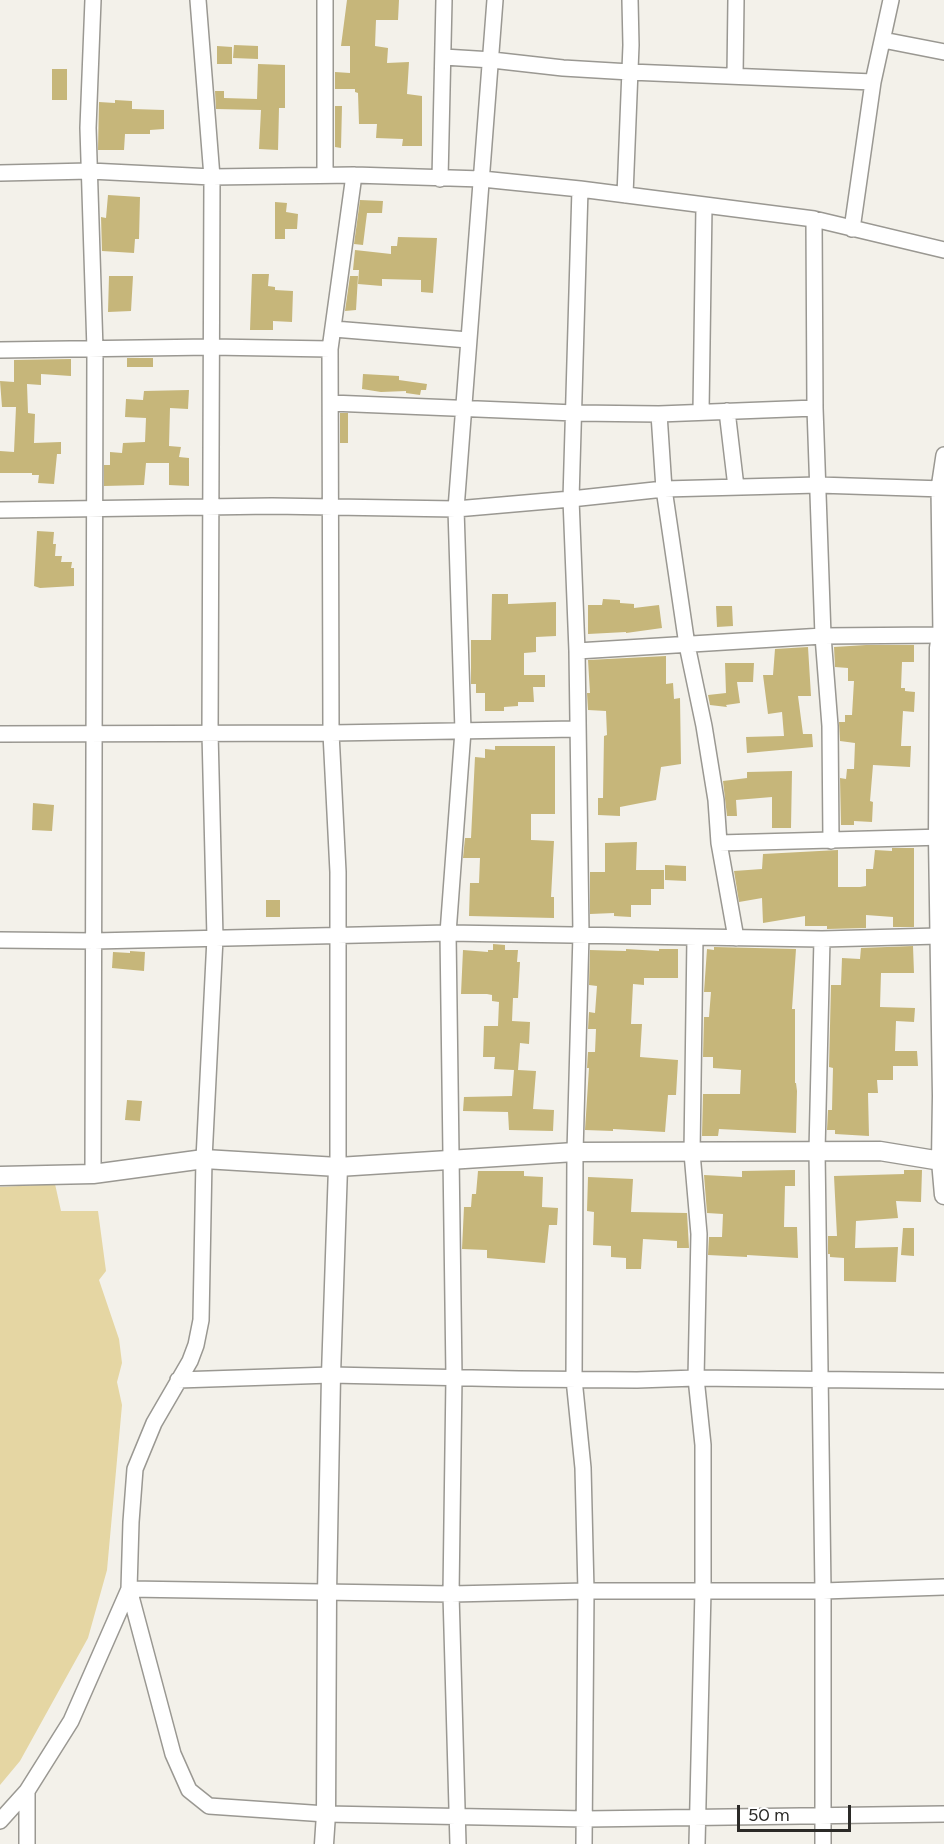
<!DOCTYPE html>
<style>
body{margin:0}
#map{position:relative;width:944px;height:1844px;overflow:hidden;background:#f3f1ea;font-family:Figtree,sans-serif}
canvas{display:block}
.scale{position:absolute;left:737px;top:1805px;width:114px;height:27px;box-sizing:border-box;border:3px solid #2b2a27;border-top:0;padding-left:8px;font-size:18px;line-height:21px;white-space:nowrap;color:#2b2a27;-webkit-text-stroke:4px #fff;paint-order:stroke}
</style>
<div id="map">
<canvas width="944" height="1844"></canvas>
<div class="scale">50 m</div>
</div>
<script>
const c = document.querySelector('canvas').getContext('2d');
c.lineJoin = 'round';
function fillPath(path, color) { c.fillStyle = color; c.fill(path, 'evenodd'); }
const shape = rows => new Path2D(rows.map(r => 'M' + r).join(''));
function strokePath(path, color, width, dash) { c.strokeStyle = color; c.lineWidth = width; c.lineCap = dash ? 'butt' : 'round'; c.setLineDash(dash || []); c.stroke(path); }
fillPath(shape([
 [55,1184,61,1211,98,1211,106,1271,99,1280,119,1339,122,1363,117,1382,122,1405,107,1570,88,1638,20,1761,0,1785,0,1187]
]), '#e5d6a3');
fillPath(shape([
 [347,0,399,0,398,20,376,20,375,46,388,48,387,63,409,62,407,94,422,96,422,146,402,146,403,139,376,138,377,124,359,124,358,93,355,92,355,89,335,89,335,72,350,73,350,46,341,46],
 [234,45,258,46,258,59,233,58],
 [217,46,232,47,232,64,217,64],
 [258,64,285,65,285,108,279,108,278,150,259,149,261,110,216,109,215,91,224,91,224,98,257,99],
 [52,69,67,69,67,100,52,100],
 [115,100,132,101,132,109,164,110,164,129,150,130,150,134,125,134,124,150,98,150,99,102,115,103],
 [335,106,342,106,341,148,335,147],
 [108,195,140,197,139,239,135,239,134,253,102,251,101,217,106,218],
 [360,200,383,201,382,213,367,213,363,245,354,244],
 [275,202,287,203,286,212,298,214,297,229,285,229,285,239,275,239],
 [398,237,437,238,433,293,421,292,421,280,382,279,382,286,358,284,359,270,353,270,355,250,391,254,391,246,397,246],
 [252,274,269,274,268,286,275,287,275,290,293,291,292,322,273,321,273,330,250,330],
 [109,276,133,276,131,311,108,312],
 [350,276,358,276,356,310,345,311],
 [127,358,153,358,153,367,127,367],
 [71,359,71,376,41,374,41,385,27,384,28,413,35,414,34,443,61,442,61,454,57,454,54,484,38,483,39,475,32,475,32,473,0,473,0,451,14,452,16,407,2,407,0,381,14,382,14,360],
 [363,374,399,376,399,380,427,384,426,390,421,390,420,395,406,393,406,391,381,392,362,389],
 [189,390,188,409,170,408,169,446,181,447,179,457,189,458,189,486,169,485,169,463,146,463,144,485,104,486,104,465,110,465,110,452,122,453,123,443,145,442,146,418,125,417,126,399,143,400,144,391],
 [340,413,348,413,348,443,340,443],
 [37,531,54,532,53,544,56,544,55,556,62,556,61,562,72,562,71,568,74,568,74,586,40,588,34,586],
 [492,594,508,594,508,604,556,602,556,636,536,637,536,652,524,653,524,675,545,675,545,687,533,687,534,702,518,702,518,706,504,707,504,711,485,711,485,693,476,693,476,684,471,684,471,640,491,640],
 [603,599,620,600,620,603,634,604,634,608,659,605,662,628,626,633,626,632,588,634,588,605,602,605],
 [716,606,732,606,733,626,717,627],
 [866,645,914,645,914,662,902,662,901,688,905,688,905,691,915,692,914,712,903,711,901,746,911,746,910,767,873,765,870,801,873,802,872,822,854,821,854,825,841,825,840,778,846,779,847,769,854,769,855,743,840,741,839,722,845,722,845,715,852,715,854,681,848,681,848,668,835,667,834,647],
 [808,647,811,696,798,696,803,734,812,734,813,747,747,753,746,737,784,736,782,712,768,714,763,675,773,675,775,649],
 [666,656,666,684,673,683,674,699,680,698,681,764,661,767,656,800,620,807,620,816,598,815,598,798,603,798,604,736,607,735,606,711,588,710,587,693,590,693,588,660],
 [725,663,754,663,753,682,737,682,740,703,726,705,727,707,710,705,708,695,726,693],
 [495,746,555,746,555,814,531,814,531,840,554,841,551,897,554,897,554,918,469,916,470,883,479,883,480,858,463,858,465,838,471,838,475,757,485,758,485,749,495,750],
 [792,771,791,828,772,828,772,797,736,800,737,816,727,816,723,781,747,778,747,772],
 [33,803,54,805,52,831,32,830],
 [637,842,636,870,664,870,664,889,651,889,651,905,631,905,631,917,614,916,614,913,590,914,590,872,605,872,605,843],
 [892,848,914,848,914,927,893,927,893,917,866,915,866,928,827,929,827,926,805,926,805,916,763,923,762,898,739,902,734,871,762,869,763,854,838,850,838,887,860,887,866,886,866,869,873,869,875,850,892,851],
 [665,865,686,866,686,881,665,880],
 [266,900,280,900,280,917,266,917],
 [493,944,505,945,505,950,518,950,517,962,520,962,518,998,513,998,512,1021,530,1022,529,1044,520,1043,518,1070,536,1071,533,1109,554,1110,553,1131,509,1130,508,1112,463,1111,464,1097,512,1096,514,1070,494,1069,495,1057,483,1057,484,1026,498,1026,499,1002,492,1001,492,995,487,994,461,994,463,950,488,952,488,950,493,950],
 [913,946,914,973,881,973,880,1007,915,1008,914,1022,896,1021,895,1051,917,1051,918,1066,893,1066,893,1080,877,1080,878,1093,868,1093,869,1136,835,1134,835,1130,827,1130,828,1110,832,1110,833,1068,829,1067,831,985,841,985,842,958,860,959,861,948],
 [714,947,796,949,792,1009,795,1009,795,1083,796,1083,797,1091,796,1133,719,1129,718,1136,702,1136,703,1094,740,1094,741,1070,713,1068,713,1057,703,1057,704,1017,709,1017,711,992,704,992,707,949,714,950],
 [626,949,659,951,659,949,678,949,678,978,644,978,644,985,633,984,631,1024,642,1024,640,1057,678,1060,676,1095,668,1095,665,1132,613,1129,613,1131,585,1130,589,1068,587,1068,588,1052,595,1052,596,1029,588,1029,589,1012,595,1013,597,986,589,985,590,950,626,951],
 [130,951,145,952,144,971,112,968,113,952,130,953],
 [127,1100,142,1101,140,1121,125,1120],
 [795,1170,795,1186,785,1186,784,1227,797,1227,798,1258,747,1255,747,1257,708,1255,709,1237,722,1237,723,1214,707,1213,704,1175,742,1177,742,1171],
 [904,1170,922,1170,921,1202,896,1201,898,1218,856,1221,855,1248,898,1247,896,1282,844,1281,844,1258,830,1257,830,1254,828,1254,828,1236,837,1236,834,1176,904,1174],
 [478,1171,524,1171,524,1176,543,1177,542,1207,558,1208,557,1225,549,1225,545,1263,487,1258,487,1250,462,1249,464,1207,471,1207,472,1194,476,1194],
 [588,1177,633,1179,631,1212,687,1213,689,1248,677,1248,677,1241,643,1239,641,1269,626,1269,626,1258,611,1257,611,1246,593,1245,594,1212,587,1211],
 [903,1228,914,1228,914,1256,901,1255]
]), '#c6b67a');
const minor = shape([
 [198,0,212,177,210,733,215,938,204,1159,201,1320,196,1345,190,1361,154,1423,135,1469,131,1522,129,1589,173,1754,189,1790,209,1806,326,1814,586,1819,944,1814],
 [883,40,944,52],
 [444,57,492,60,563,68,630,72,873,82],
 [735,76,736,0],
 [0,173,90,171,212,177,354,175,482,179,580,189,814,219,944,250],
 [325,175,325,0],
 [440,179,444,0],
 [580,189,571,499,577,651,581,934,575,1152,574,1379,583,1468,586,1591,584,1844],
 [625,195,631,45,630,0],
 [814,219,815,408,823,636,830,726,831,841],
 [852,229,873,82,891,0],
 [334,329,468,340],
 [0,350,211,347,330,349],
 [331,403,575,413,659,414,815,408],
 [701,411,704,206],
 [727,411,736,487],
 [659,414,664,489,687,645,704,726,716,800,719,843,736,938],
 [0,510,272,506,456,509,571,499,664,489,818,485,944,489],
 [577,651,823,636,941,635,939,488,944,455],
 [0,734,331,733,577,729],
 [719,843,944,837],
 [695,937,692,1153,699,1234,696,1378,703,1445,703,1590,697,1844],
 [822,939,817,1151,823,1591,823,1844],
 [0,940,94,941,448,933,822,939,939,936],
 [338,1167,338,872,331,733,330,349,354,175],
 [93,1174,95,350,88,128,93,0],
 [178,1380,331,1375,519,1379,637,1380,696,1378,944,1381],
 [0,1821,27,1791,71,1721,129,1589,451,1594,586,1591,823,1591,944,1587],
 [27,1844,27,1791],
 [458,1844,451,1594,454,1377,448,933,463,731,456,509,495,0]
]);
const tertiary = shape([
 [944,634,941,635,939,648,938,838,942,1096,941,1161,944,1195],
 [0,1176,93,1174,204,1159,338,1167,575,1152,880,1151,941,1161],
 [324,1844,326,1814,327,1593,331,1375,338,1167]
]);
strokePath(minor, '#9a9892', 18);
strokePath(tertiary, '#9a9892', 21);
strokePath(minor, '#fff', 15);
strokePath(tertiary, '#fff', 18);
</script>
